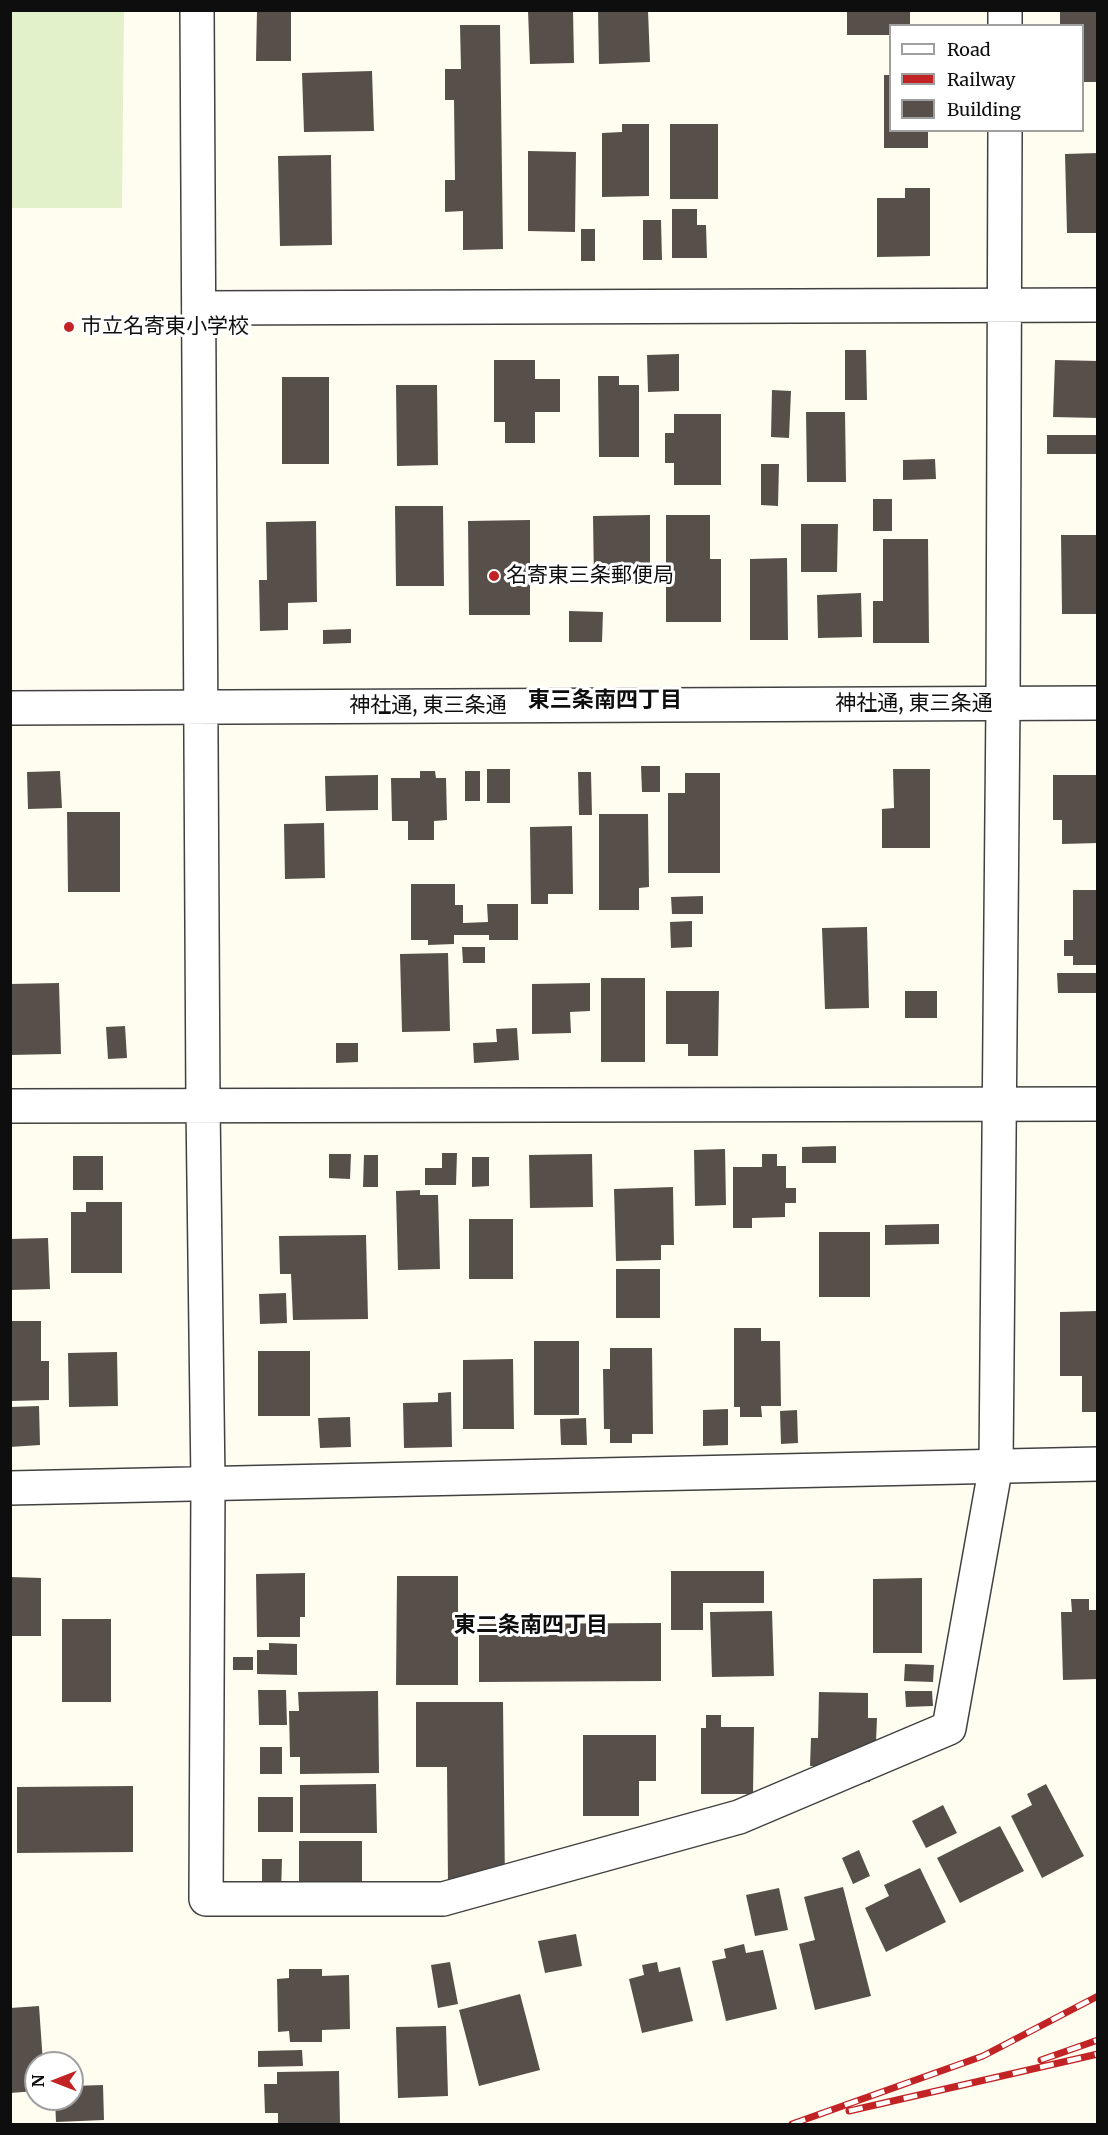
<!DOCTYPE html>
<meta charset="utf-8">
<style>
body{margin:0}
#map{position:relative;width:1108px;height:2135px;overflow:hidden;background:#fffdf0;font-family:Merriweather,serif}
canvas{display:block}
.frame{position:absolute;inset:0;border:12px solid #0e0e0e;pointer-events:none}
.legend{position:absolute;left:889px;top:24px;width:195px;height:108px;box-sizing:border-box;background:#fff;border:2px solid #9f9f9f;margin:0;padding:8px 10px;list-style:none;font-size:18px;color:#0e0e0e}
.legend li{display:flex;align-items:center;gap:12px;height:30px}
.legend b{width:30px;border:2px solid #9f9f9f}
.north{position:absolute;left:24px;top:2051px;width:60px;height:60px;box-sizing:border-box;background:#fff;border:2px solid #9f9f9f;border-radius:50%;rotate:270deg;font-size:16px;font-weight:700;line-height:24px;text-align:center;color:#0e0e0e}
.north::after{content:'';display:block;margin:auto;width:21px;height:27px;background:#c22325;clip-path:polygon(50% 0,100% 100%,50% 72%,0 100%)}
</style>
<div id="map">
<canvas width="1108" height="2135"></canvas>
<div class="frame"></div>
<ul class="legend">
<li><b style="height:8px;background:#fff"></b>Road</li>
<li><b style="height:8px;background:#c22325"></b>Railway</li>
<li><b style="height:16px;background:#57504a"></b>Building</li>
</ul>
<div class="north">N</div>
</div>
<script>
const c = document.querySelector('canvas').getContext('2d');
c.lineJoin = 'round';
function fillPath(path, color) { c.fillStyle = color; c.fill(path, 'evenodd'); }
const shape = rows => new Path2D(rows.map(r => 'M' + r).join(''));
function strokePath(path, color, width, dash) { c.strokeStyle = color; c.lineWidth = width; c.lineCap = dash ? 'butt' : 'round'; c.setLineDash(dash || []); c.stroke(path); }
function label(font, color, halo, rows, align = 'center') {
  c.font = font + ' Merriweather,"Noto Sans JP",serif'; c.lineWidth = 6; c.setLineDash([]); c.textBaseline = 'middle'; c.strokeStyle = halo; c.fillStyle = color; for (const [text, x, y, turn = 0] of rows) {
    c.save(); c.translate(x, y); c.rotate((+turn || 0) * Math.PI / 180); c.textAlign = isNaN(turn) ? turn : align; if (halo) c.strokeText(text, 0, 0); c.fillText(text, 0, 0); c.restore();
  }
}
fillPath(shape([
 [10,11,124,11,122,208,11,208]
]), '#e2f1ca');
fillPath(shape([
 [257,10,291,10,291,61,256,61],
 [528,10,573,10,574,63,530,64],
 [598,10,648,10,650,62,599,64],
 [847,10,910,10,910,26,890,26,890,35,847,35],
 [1060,10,1098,10,1098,82,1082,82,1082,26,1060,26],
 [460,25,500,25,503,249,463,250,463,211,445,212,445,180,455,180,454,100,445,100,445,69,461,69],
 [372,71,374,131,304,132,302,73],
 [884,75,890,75,890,130,928,130,928,148,884,148],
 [622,124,649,124,649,196,602,197,602,133,622,132],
 [670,124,718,124,718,199,670,199],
 [528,151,576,152,575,232,528,231],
 [1098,153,1098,233,1067,233,1065,154],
 [331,155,332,245,280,246,278,156],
 [905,188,930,188,930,256,877,257,877,198,905,198],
 [672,209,697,209,697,225,706,225,707,258,672,258],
 [643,220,661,220,662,260,643,260],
 [581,229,595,229,595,261,581,261],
 [845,350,866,350,867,400,845,400],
 [679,354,679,391,648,392,647,355],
 [494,360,535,360,535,379,560,379,560,412,535,412,535,443,505,443,505,422,494,422],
 [1055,360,1098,361,1098,418,1053,417],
 [598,376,619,376,619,385,639,385,639,457,599,457],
 [282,377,329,377,329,464,282,464],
 [396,385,437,385,438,465,397,466],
 [772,390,791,391,789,438,771,437],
 [806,412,845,412,846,482,807,482],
 [674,414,721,414,721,485,674,485,674,463,665,463,665,433,674,433],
 [1047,435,1098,435,1098,454,1047,454],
 [935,459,936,479,903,480,903,460],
 [761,464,779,464,778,506,761,505],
 [873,499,892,499,892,531,873,531],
 [395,506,443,506,444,586,396,586],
 [650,515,650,583,594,583,593,516],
 [666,515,710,515,710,559,721,559,721,622,666,622],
 [530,520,530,615,469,615,468,521],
 [316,521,317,602,288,603,288,630,260,631,259,580,267,580,266,522],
 [801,524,838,524,837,572,801,572],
 [1061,535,1098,535,1098,614,1062,614],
 [883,539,928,539,929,643,873,643,873,601,883,601],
 [787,558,788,640,750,640,750,559],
 [861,593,862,637,818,638,817,595],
 [569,611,603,612,602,642,569,642],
 [351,629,351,643,323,644,323,630],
 [641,766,660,766,660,792,642,792],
 [487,769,510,769,510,803,487,803],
 [893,769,930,769,930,848,882,848,882,809,894,808],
 [60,771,62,808,28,809,27,772],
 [420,771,435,771,436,778,446,778,447,820,434,821,434,840,408,840,408,821,392,821,391,778,420,778],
 [465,771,480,771,480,801,465,801],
 [578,772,591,772,592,815,579,815],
 [685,773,720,773,720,873,668,873,668,793,685,793],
 [378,775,378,810,326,811,325,776],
 [1053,775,1098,775,1098,843,1062,844,1062,820,1053,820],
 [67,812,120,812,120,892,68,892],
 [599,814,648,814,649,887,639,888,639,910,599,910],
 [324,823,325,878,285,879,284,824],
 [572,826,573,894,548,894,548,904,531,904,530,827],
 [411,884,455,884,455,905,463,905,463,923,488,922,487,904,518,904,518,940,489,940,489,935,454,935,454,944,428,945,428,940,411,940],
 [1073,890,1098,890,1098,965,1073,965,1073,956,1064,956,1064,940,1073,940],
 [703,896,703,914,672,914,671,897],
 [692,921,692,947,671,948,670,922],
 [867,927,869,1008,825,1009,822,928],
 [462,947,485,947,485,963,463,963],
 [448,953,450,1031,402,1032,400,954],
 [1057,973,1098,973,1098,993,1058,993],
 [601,978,645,978,645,1062,601,1062],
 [59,983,61,1054,10,1055,10,984],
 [590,983,590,1011,570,1012,571,1033,532,1034,532,984],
 [666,991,719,991,718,1056,688,1056,688,1044,666,1044],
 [905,991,937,991,937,1018,905,1018],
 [125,1026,127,1058,108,1059,106,1027],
 [517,1028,519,1060,474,1063,473,1043,497,1042,496,1029],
 [336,1043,358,1043,358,1062,336,1063],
 [836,1146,836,1163,802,1163,802,1147],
 [725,1149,726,1205,695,1206,694,1150],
 [442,1153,457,1153,456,1185,425,1185,425,1168,442,1168],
 [329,1154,351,1154,350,1179,329,1178],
 [592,1154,593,1207,530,1208,529,1155],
 [762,1154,777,1154,777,1166,786,1166,786,1188,796,1188,796,1203,785,1203,785,1217,752,1218,752,1228,733,1228,733,1167,762,1167],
 [364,1155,378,1155,378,1187,363,1187],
 [73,1156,103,1156,103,1190,73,1190],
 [472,1157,489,1157,489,1186,472,1187],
 [673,1187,674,1245,661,1245,661,1260,616,1261,614,1189],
 [420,1190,420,1195,438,1195,440,1269,398,1270,396,1191],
 [86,1202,122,1202,122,1273,71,1273,71,1212,86,1212],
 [469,1219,513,1219,513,1279,469,1279],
 [939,1224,939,1244,885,1245,885,1225],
 [819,1232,870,1232,870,1297,819,1297],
 [366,1235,368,1319,293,1320,291,1274,280,1274,279,1236],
 [48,1238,50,1289,10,1290,10,1239],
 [616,1269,660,1269,660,1318,616,1318],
 [286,1293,287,1323,260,1324,259,1294],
 [1098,1311,1098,1412,1082,1412,1082,1376,1060,1376,1060,1312],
 [10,1321,41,1321,41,1361,49,1361,49,1400,10,1401],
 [734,1328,761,1328,761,1341,780,1341,781,1406,761,1406,762,1417,740,1417,740,1407,734,1407],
 [534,1341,579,1341,579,1415,534,1415],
 [610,1348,652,1348,653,1434,632,1434,632,1443,610,1443,610,1429,604,1429,603,1369,610,1369],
 [258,1351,310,1351,310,1416,258,1416],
 [117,1352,118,1406,69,1407,68,1353],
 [513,1359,514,1429,463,1429,463,1360],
 [451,1392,452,1447,404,1448,403,1403,438,1402,438,1393],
 [39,1406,40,1445,10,1447,10,1407],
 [728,1409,728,1445,703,1446,703,1410],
 [797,1410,798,1443,781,1444,780,1411],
 [350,1417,351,1447,320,1448,318,1418],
 [586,1418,587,1445,561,1445,560,1419],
 [671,1571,764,1571,764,1603,703,1603,703,1630,671,1630],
 [305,1573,305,1617,300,1617,300,1637,257,1637,256,1574],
 [397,1576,458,1576,458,1685,396,1685],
 [10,1577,41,1578,41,1636,10,1636],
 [922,1578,922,1653,873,1653,873,1579],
 [1071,1599,1089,1599,1089,1610,1098,1610,1098,1679,1063,1680,1061,1612,1072,1612],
 [772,1611,774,1676,712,1677,710,1612],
 [62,1619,111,1619,111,1702,62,1702],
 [661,1623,661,1681,479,1682,479,1624],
 [269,1643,297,1644,297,1675,257,1674,257,1650,269,1650],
 [233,1657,253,1657,253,1670,233,1670],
 [905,1664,934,1665,933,1682,904,1681],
 [258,1690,286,1690,287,1725,259,1725],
 [378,1691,379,1773,300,1774,300,1757,290,1757,289,1711,299,1711,298,1692],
 [905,1691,932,1691,933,1706,906,1707],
 [819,1692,868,1693,868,1718,877,1718,875,1766,871,1766,870,1782,835,1781,823,1766,810,1766,811,1738,818,1738],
 [416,1702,503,1702,505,1885,448,1885,447,1767,416,1767],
 [706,1715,721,1715,721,1727,754,1727,753,1794,701,1794,701,1728,706,1728],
 [583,1735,656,1735,656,1781,639,1781,639,1816,583,1816],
 [260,1747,282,1747,282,1774,260,1774],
 [376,1784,377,1833,300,1833,300,1785],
 [1046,1784,1084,1856,1042,1878,1011,1816,1032,1805,1027,1794],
 [133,1786,133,1852,17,1853,17,1787],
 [258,1797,293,1797,293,1832,258,1832],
 [943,1805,957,1833,926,1848,912,1821],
 [1000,1826,1024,1871,960,1903,937,1858],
 [299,1841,362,1841,362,1899,299,1899],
 [859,1850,870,1876,853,1884,842,1858],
 [262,1859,282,1859,281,1894,262,1894],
 [920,1868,946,1922,886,1952,865,1908,889,1896,884,1885],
 [843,1887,871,1996,815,2010,799,1944,815,1940,804,1897],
 [779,1888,788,1930,755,1936,746,1895],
 [576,1934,582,1966,545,1973,538,1941],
 [744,1944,746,1953,763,1950,777,2009,726,2021,712,1961,726,1958,724,1949],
 [450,1962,458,2004,438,2008,431,1965],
 [657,1962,659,1972,680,1967,693,2021,642,2033,629,1979,644,1975,642,1965],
 [289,1969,322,1969,322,1976,349,1975,350,2029,322,2030,322,2042,290,2042,289,2031,278,2032,277,1979,289,1978],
 [520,1994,540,2070,479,2086,459,2010],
 [39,2006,43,2063,36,2063,36,2091,10,2093,10,2008],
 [446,2026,448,2096,398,2098,396,2027],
 [302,2050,303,2066,258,2067,258,2051],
 [339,2071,340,2124,278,2124,278,2113,265,2113,264,2084,277,2084,277,2072],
 [103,2085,104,2120,56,2122,55,2099,72,2099,72,2086]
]), '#57504a');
const minor = shape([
 [1005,26,1005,10],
 [199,308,1098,305],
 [208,1483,206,1899,443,1899,739,1817,949,1728,996,1465,1003,703,1005,130]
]);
const tertiary = shape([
 [197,10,203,1106,208,1483],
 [10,708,1098,703],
 [10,1106,1098,1104],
 [10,1488,1098,1464]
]);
strokePath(minor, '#414141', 36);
strokePath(tertiary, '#414141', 36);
strokePath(minor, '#fff', 33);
strokePath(tertiary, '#fff', 33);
const rail = shape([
 [1041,2060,1098,2040],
 [849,2111,1098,2054],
 [792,2124,983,2056,1098,1996]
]);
strokePath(rail, '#c22325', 7);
strokePath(rail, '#fff', 4.5, [14]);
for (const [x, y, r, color] of [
 [69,327,6,"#c22325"],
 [494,576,6,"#c22325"]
]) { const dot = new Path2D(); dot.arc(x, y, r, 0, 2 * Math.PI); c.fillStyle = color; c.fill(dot); strokePath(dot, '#fff', 2); }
label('21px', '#0e0e0e', '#fff', [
 ["市立名寄東小学校",81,327],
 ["名寄東三条郵便局",506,576]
], 'left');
label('21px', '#0e0e0e', '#fff', [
 ["神社通, 東三条通",914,704],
 ["神社通, 東三条通",428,706]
]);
label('bold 22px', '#0e0e0e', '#fff', [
 ["東三条南四丁目",605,701],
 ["東二条南四丁目",531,1626]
]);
</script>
